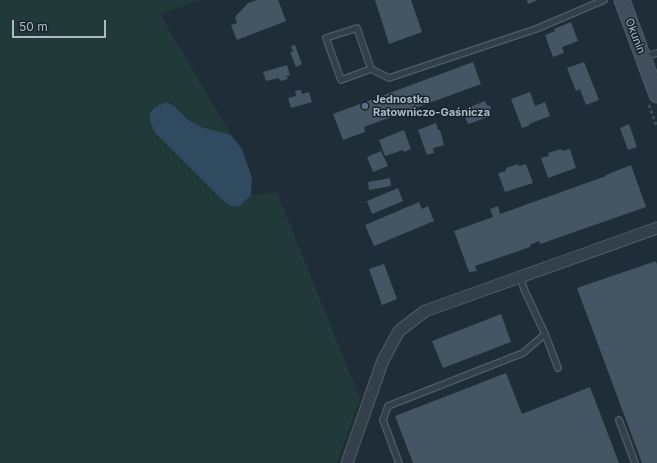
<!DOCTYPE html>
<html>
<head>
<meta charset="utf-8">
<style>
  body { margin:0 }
  #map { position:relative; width:657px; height:463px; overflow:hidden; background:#1f2d38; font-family:Inter,sans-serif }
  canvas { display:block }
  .scale { position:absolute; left:12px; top:20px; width:94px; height:18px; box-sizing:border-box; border:2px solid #adbac6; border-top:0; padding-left:5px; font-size:12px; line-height:14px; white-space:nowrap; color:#adbac6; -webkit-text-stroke:3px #18242d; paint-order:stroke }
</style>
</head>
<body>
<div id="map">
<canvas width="657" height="463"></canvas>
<div class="scale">50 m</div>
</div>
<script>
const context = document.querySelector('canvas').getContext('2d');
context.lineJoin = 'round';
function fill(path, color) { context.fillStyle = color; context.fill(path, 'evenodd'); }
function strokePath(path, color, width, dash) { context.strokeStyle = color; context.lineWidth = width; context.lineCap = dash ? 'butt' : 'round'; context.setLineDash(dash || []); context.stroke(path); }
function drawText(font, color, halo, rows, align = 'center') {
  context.font = font + ' Inter,sans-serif'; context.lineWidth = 3; context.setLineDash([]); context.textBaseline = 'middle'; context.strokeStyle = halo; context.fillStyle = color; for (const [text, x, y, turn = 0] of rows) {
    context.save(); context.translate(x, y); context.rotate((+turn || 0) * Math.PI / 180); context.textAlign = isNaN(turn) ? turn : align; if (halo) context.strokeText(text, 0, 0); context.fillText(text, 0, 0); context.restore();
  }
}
const green = new Path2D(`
  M 0,0 L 200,0 L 160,14 L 231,135 C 216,131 202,129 189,120 C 180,115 176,107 167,102 C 147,108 146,118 156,134 L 222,200 L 233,207 L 240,206 L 251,195 L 277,192 L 360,398 L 337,463 L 0,463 Z`);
const water = new Path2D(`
  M 167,102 L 175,107 L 187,119 L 201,127 L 231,135 L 242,149 L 252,178 L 251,195 L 240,206 L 233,207 L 222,200 L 156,134 C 146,118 147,108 167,102 Z`);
const building = new Path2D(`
  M 257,0 L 278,0 L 286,21 L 237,40 L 231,25 L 237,23 L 235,17 L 248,3 Z
  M 375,0 L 411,0 L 422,32 L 389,44 Z
  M 527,0 L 538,0 L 528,4 Z
  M 571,22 L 578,41 L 562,47 L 564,53 L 553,57 L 545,35 L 555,31 L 554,29 Z
  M 295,45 L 302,64 L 296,67 L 290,52 L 293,52 L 291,46 Z
  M 473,62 L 481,84 L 364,127 L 365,132 L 343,140 L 333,114 Z
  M 584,62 L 599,100 L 586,105 L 580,89 L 576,91 L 567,68 Z
  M 287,65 L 290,75 L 287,76 L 288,79 L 280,81 L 279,78 L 266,81 L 263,72 Z
  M 301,90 L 302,94 L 309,92 L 312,102 L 291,108 L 288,98 L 296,96 L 295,91 Z
  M 530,92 L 535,106 L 545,102 L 550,116 L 529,124 L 530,125 L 522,128 L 511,99 Z
  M 485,101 L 487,105 L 490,106 L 491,109 L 490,112 L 491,116 L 468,124 L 462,110 Z
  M 436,123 L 438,130 L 440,130 L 444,145 L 433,148 L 434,153 L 427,155 L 418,130 Z
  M 629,124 L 637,147 L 628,150 L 620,128 Z
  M 404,130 L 411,149 L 404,152 L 403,150 L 385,156 L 379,140 Z
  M 561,149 L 562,151 L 570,149 L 576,168 L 548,178 L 541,158 L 549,156 L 548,153 Z
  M 381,151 L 388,166 L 373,172 L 367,157 Z
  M 518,164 L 519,166 L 526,164 L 533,183 L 505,192 L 498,173 L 506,171 L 506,168 Z
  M 631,165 L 646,207 L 540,244 L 539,241 L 530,245 L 530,247 L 475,266 L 477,271 L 469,272 L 454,231 L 493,217 L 490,209 L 498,206 L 500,214 L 606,176 L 606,175 Z
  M 390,178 L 391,186 L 369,190 L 368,182 Z
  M 398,188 L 403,201 L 372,214 L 367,201 Z
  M 419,202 L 422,209 L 428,206 L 434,221 L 374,246 L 365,225 Z
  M 656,261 L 657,265 L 657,463 L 642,463 L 577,288 Z
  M 384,264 L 397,299 L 382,305 L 369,269 Z
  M 501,314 L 511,342 L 443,368 L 432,341 Z
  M 506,373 L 522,414 L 590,387 L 619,463 L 413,463 L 395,416 Z`);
const path = new Path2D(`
  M 649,105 L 657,127`);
const service = new Path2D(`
  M 643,57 L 657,53
  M 371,69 L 357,28 L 326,38 L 341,80 L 371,69 L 389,78 L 536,29 L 604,0
  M 520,276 L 524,289 L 545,334 L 558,368
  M 619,420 L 635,463
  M 399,463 L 383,420 L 388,406 L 523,353 L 545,334`);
const minor = new Path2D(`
  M 347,463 L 383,360 L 399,331 L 425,311 L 657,228`);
const secondary = new Path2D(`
  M 622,0 L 657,95`);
const markers = [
  [365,106,4,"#5c6f8a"]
];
const streetNames = [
  ["Okunin",635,36,69]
];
const poiNames = [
  ["Jednostka",373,100],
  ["Ratowniczo-Gaśnicza",373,113]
];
fill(green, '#213939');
fill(water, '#304a5f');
fill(building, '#455563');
strokePath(service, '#505d67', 8);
strokePath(minor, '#505d67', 13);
strokePath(secondary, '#505d67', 17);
strokePath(path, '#3f5656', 2.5, [3, 3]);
strokePath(service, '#333f49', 5.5);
strokePath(minor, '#333f49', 11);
strokePath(secondary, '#414e5c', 15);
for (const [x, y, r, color] of markers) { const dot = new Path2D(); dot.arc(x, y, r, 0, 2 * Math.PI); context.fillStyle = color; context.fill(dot); strokePath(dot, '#18242d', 1.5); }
drawText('11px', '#adbac6', '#18242d', streetNames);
drawText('bold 11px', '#adbac6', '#18242d', poiNames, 'left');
</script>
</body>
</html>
